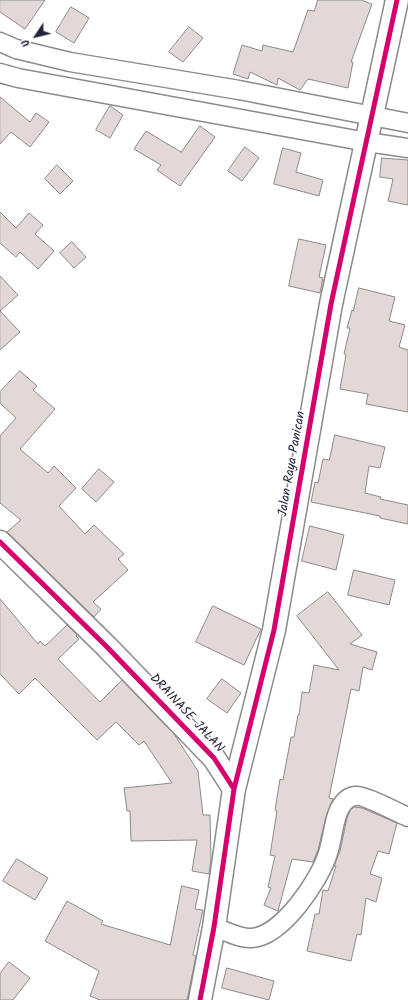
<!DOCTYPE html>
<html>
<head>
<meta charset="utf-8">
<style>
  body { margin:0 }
  #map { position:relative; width:408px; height:1000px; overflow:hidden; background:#fff; font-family:Kalam,sans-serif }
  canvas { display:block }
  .north { position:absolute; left:16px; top:16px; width:40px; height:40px; -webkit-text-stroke:3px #fff; paint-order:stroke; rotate:235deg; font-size:11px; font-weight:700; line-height:16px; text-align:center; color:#22223b }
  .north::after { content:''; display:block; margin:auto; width:14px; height:18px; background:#22223b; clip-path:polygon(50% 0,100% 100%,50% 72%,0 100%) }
</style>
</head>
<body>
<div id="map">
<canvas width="408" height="1000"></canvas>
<div class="north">U</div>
</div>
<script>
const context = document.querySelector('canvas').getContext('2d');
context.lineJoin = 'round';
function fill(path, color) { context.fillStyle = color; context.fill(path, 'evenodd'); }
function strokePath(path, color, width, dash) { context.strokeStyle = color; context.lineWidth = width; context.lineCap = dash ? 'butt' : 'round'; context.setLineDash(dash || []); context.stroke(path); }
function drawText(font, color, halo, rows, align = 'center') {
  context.font = font + ' Kalam,sans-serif'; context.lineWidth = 3; context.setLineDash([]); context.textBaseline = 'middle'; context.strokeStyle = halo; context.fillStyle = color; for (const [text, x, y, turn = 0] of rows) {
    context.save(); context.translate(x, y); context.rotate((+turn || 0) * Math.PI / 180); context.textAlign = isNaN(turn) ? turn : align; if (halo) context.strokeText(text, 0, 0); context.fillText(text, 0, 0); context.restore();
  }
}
const building = new Path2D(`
  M 0,0 L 45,0 L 25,29 L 0,12 Z
  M 318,0 L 361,0 L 372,4 L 351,62 L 353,62 L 348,88 L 308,79 L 300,90 L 278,78 L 277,85 L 250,72 L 248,79 L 233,74 L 242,45 L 262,51 L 263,45 L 293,52 L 308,10 L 314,11 Z
  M 71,7 L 89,18 L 74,43 L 56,32 Z
  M 189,27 L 203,38 L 183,62 L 169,52 Z
  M 0,97 L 30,122 L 36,113 L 49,122 L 30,147 L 11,132 L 0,144 Z
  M 110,106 L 123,115 L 110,138 L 96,130 Z
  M 200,126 L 215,137 L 180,186 L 157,170 L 161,165 L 134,149 L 146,131 L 181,152 Z
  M 245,147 L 259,158 L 242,181 L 228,171 Z
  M 283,148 L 301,153 L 296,172 L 323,180 L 319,196 L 274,184 Z
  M 382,158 L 408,160 L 408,205 L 388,201 L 393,179 L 380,177 Z
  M 57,165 L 73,181 L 60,194 L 45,179 Z
  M 0,212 L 16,228 L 29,213 L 43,225 L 35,234 L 54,251 L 38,269 L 20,252 L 16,257 L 0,243 Z
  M 299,239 L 326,245 L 319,277 L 323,278 L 320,293 L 289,286 Z
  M 72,242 L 86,257 L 74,268 L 60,253 Z
  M 0,276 L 18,295 L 0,311 L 20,332 L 0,350 Z
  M 359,288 L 395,297 L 389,321 L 405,325 L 399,347 L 408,350 L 408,412 L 366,404 L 368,394 L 340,389 L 346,355 L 344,354 L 350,328 L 347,328 L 352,310 L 353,311 Z
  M 20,371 L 37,386 L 33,390 L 55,409 L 20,449 L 48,473 L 54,466 L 76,488 L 59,506 L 85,534 L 94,525 L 124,554 L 118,559 L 128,570 L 93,602 L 101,609 L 94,617 L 7,532 L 21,520 L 0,503 L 0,436 L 16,418 L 0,403 L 0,392 Z
  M 335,435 L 385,447 L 380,468 L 369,466 L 365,493 L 381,497 L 380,499 L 408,505 L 408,524 L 380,518 L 380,516 L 311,502 L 315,482 L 318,483 L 323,459 L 329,460 Z
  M 99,469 L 114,482 L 96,502 L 82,489 Z
  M 310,526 L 344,535 L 336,570 L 302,561 Z
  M 354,570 L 395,580 L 389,605 L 348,595 Z
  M 328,592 L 362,635 L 350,644 L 377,652 L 372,670 L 363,667 L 359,691 L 351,689 L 329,798 L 333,799 L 326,817 L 318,850 L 313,862 L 292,859 L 278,911 L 264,905 L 271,888 L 268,887 L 275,856 L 270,855 L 277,811 L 275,810 L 280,779 L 283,780 L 291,737 L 294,737 L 298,715 L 299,715 L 302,692 L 309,693 L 314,665 L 339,670 L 297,616 Z
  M 0,599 L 38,644 L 40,641 L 45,646 L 67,625 L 77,635 L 76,636 L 79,639 L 58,659 L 100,702 L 122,680 L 174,734 L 198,771 L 203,815 L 210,815 L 211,859 L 209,874 L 192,871 L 197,840 L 131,841 L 130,811 L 127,811 L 124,788 L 172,783 L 144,741 L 139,745 L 116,722 L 97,740 L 35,678 L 19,694 L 0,674 Z
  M 213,606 L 261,629 L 244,665 L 196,642 Z
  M 222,679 L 241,693 L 227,713 L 207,699 Z
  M 354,807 L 362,808 L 397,823 L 389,854 L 378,851 L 370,874 L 382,878 L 376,902 L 366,898 L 361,935 L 357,934 L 351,961 L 307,951 L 315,914 L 319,914 L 323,890 L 328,891 L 336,866 L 334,866 L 340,851 L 347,818 L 350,811 Z
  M 17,859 L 48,878 L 35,900 L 3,881 Z
  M 182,886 L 199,890 L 195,909 L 203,910 L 193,955 L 196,956 L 187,1000 L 100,1000 L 90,996 L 99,971 L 45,941 L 67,901 L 103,921 L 101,924 L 170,945 Z
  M 9,962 L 30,978 L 13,1000 L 0,1000 L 0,974 Z
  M 227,968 L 274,981 L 269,1000 L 222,988 Z`);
const minor = new Path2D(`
  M 0,42 L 16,49 L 70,62 L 239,90 L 408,123
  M 0,73 L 18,78 L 367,142 L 408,148
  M 214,927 C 226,931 240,939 252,938 C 282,936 320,880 328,853 C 332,841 333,827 337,815 C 340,806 346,797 355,796 C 363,794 398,813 408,817`);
const tertiary = new Path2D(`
  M 0,542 L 107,647 L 214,758 L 234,789 L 214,927 L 200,1000
  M 234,789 L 274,630 L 331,304 L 397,0`);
const cycleway = new Path2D(`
  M 0,542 L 107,647 L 214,758 L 234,789 L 214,927 L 200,1000
  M 234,789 L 274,630 L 331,304 L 397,0`);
const streetNames = [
  ["Jalan Raya Panican",293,464,-80],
  ["DRAINASE JALAN",186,714,47]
];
fill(building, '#e3d8d5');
strokePath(building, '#8a8a8f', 1);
strokePath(minor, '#8a8a8f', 21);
strokePath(tertiary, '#8a8a8f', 25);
strokePath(minor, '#fff', 18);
strokePath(tertiary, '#fff', 22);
strokePath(cycleway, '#d6006c', 5);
drawText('13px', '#22223b', '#fff', streetNames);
</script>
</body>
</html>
